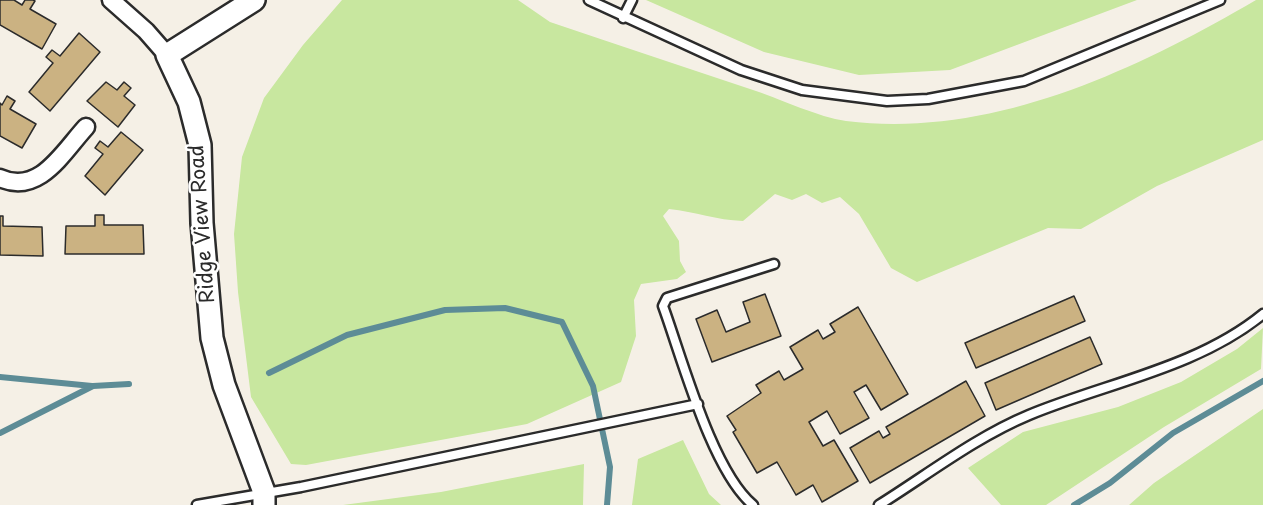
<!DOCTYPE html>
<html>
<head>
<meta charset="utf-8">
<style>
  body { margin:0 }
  canvas { display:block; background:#f5f0e6 }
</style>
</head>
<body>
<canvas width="1263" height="505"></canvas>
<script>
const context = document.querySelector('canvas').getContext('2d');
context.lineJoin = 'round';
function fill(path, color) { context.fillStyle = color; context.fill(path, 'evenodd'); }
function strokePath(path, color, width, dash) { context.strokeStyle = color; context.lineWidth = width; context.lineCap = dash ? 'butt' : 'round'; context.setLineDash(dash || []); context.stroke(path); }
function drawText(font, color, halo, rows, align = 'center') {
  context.font = font + ' "Playpen Sans",sans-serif'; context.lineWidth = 5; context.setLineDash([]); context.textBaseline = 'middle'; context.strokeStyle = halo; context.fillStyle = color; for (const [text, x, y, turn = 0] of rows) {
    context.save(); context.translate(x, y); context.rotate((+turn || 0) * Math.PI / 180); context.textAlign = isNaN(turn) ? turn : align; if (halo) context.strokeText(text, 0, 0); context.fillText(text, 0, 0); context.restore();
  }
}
const green = new Path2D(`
  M 342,0 L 518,0 L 550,22 C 618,45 687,68 756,91 C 783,100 818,117 846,121 C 991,139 1134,71 1256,0 L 1263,0 L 1263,140 L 1157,186 L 1081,229 L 1048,228 L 917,282 L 891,268 L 859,214 L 840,197 L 822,203 L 806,194 L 792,200 L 775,194 L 743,221 C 716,220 696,212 669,209 L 663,216 L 679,241 L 680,261 L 686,272 L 677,279 L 641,284 L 634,300 L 636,336 L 621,382 L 527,424 L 306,465 L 291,464 L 251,397 L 238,292 L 234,234 L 242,157 L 264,98 L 303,45 Z
  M 646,0 L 1137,0 L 950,70 L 859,75 L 764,52 Z
  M 1263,328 L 1261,369 L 1164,427 L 1046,505 L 1001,505 L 968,468 L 1023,432 L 1118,407 L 1181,382 L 1237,349 Z
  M 1263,409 L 1263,505 L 1129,505 L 1154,483 Z
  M 683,440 L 709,494 L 721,505 L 632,505 L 638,459 Z
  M 584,464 L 583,505 L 343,505 L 441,492 Z`);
const stream = new Path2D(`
  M 269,373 L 347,335 L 445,310 L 505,308 L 562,322 L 593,386 L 610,467 L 607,505
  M 0,377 L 92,386
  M 0,433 L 93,386 L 129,384
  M 1074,505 L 1110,483 L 1173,433 L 1263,381`);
const building = new Path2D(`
  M 0,0 L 14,0 L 22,5 L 25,0 L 33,0 L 35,1 L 30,9 L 56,24 L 42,49 L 0,25 Z
  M 79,33 L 100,52 L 50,111 L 29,92 L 53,63 L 46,57 L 52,50 L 60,56 Z
  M 106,82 L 117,90 L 124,82 L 131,88 L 124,96 L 135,105 L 118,127 L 87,101 Z
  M 7,96 L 15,101 L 10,109 L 36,124 L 22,148 L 0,136 L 0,103 L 2,105 Z
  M 121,132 L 143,150 L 105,195 L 85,176 L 103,154 L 95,148 L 100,141 L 108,147 Z
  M 95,215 L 104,215 L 104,225 L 143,225 L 144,254 L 65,254 L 66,226 L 95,226 Z
  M 0,216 L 3,216 L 3,226 L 42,227 L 43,256 L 0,255 Z
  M 765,294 L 781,336 L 712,362 L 696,319 L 717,310 L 726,332 L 750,322 L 743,302 Z
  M 1074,296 L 1085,321 L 976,368 L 965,343 Z
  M 858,307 L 908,394 L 881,410 L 866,385 L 854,392 L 869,418 L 840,434 L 827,411 L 809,422 L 823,446 L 834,440 L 858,481 L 822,502 L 813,485 L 796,495 L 777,462 L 757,473 L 733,432 L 736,430 L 727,416 L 761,393 L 756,385 L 779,371 L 784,380 L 803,369 L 790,347 L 818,330 L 823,339 L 835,332 L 830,324 Z
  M 1090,337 L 1102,364 L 996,410 L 985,383 Z
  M 966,381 L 985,416 L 870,483 L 850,448 L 879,431 L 883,438 L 890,434 L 886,427 Z`);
const service = new Path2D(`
  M 589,0 L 741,70 L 802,90 L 887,101 L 928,99 L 1024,81 L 1220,0
  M 623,18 L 632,0
  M 197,505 L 301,487 L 698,404
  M 753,505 C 712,471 682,358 663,306 L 667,298 L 774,264
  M 879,505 C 927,475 976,437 1029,415 C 1106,383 1197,368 1263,314`);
const minor = new Path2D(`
  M 111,0 L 146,31 L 167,55
  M 0,178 C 39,196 63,152 86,127`);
const tertiary = new Path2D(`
  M 254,0 L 167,55 L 189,102 L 200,145 L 202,223 L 212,338 L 224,385 L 264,492 L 264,505`);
const streetNames = [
  ["Ridge View Road",203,224,-94]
];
fill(green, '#c8e79f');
strokePath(stream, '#5d8c96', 6);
fill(building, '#cbb282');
strokePath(building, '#2b2b2b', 1.5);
strokePath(service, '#2b2b2b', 13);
strokePath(minor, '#2b2b2b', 21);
strokePath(tertiary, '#2b2b2b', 26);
strokePath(service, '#fff', 8);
strokePath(minor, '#fff', 16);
strokePath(tertiary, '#fff', 21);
drawText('20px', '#2b2b2b', '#fff', streetNames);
</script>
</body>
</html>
